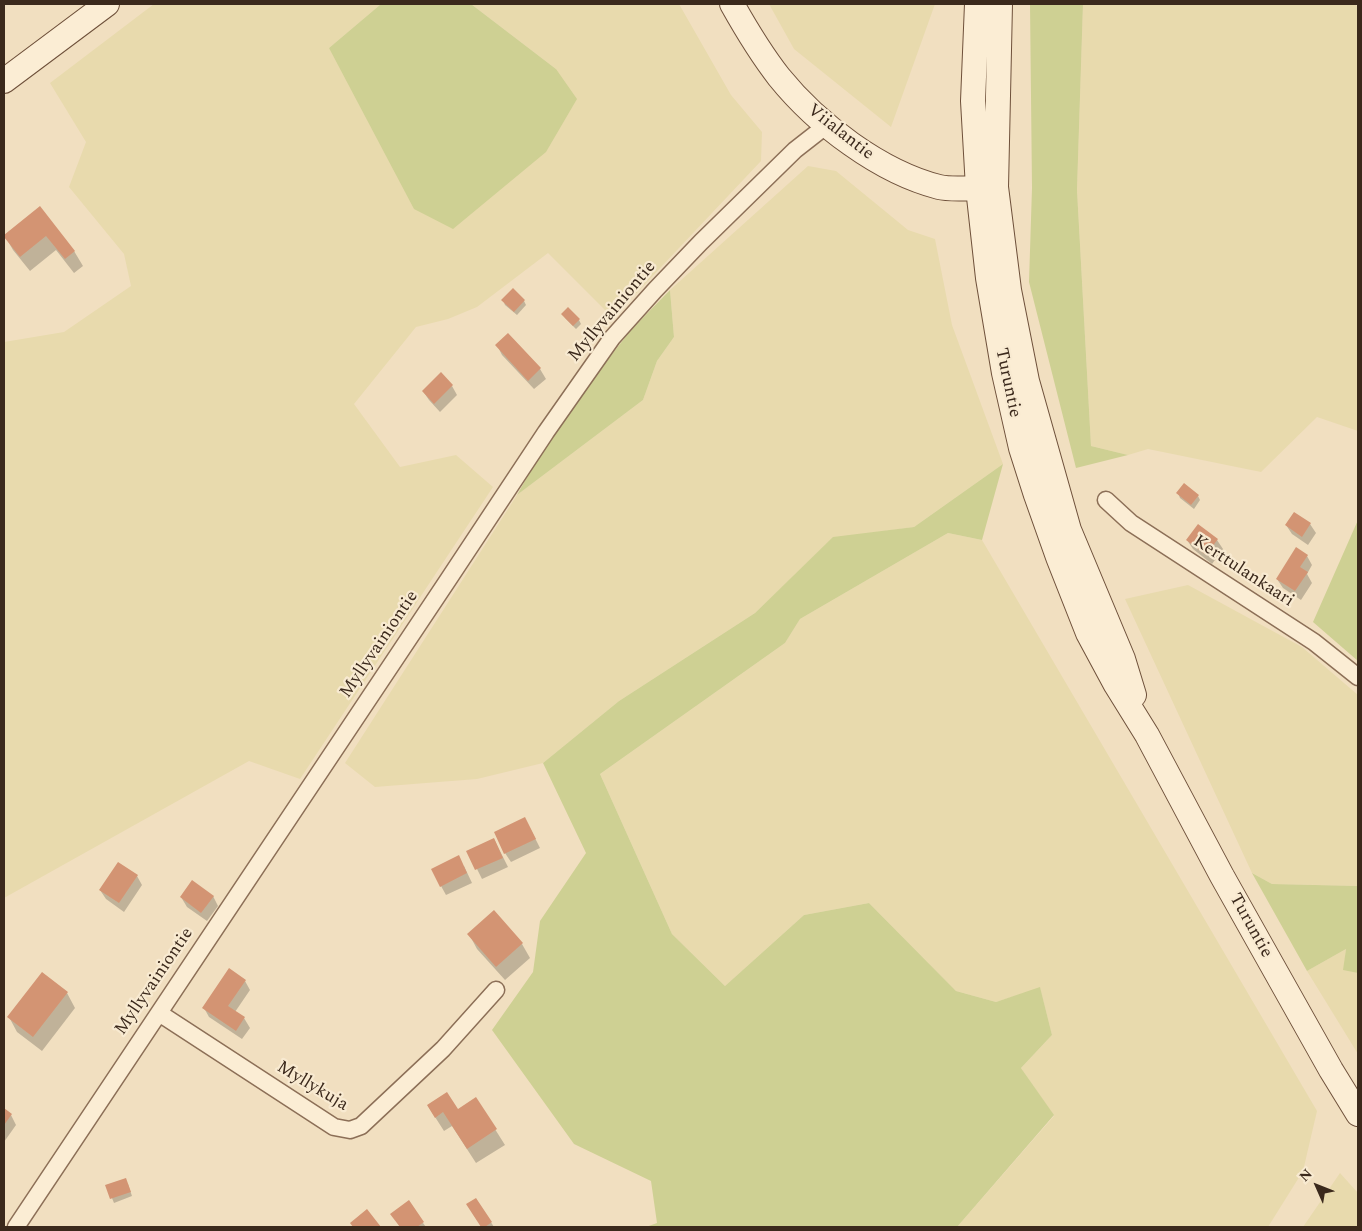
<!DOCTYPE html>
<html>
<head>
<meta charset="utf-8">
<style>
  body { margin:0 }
  #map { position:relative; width:1362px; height:1231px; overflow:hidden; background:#f1dfc0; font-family:Spectral,serif }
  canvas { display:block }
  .frame { position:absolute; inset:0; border:5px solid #3b291c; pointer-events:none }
  .north { position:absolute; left:1292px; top:1161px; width:50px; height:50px; -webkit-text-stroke:4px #f8ead1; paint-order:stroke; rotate:314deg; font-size:14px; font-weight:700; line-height:20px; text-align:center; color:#3b291c }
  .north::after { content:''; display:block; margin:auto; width:18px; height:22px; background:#3b291c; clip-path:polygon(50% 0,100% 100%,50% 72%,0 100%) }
</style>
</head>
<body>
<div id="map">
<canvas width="1362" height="1231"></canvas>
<div class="frame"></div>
<div class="north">N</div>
</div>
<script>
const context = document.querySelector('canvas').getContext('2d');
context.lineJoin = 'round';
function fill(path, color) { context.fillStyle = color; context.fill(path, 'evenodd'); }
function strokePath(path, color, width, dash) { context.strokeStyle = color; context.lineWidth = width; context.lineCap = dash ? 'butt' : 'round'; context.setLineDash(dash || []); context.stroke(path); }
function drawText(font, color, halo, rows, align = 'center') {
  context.font = font + ' Spectral,serif'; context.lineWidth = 4.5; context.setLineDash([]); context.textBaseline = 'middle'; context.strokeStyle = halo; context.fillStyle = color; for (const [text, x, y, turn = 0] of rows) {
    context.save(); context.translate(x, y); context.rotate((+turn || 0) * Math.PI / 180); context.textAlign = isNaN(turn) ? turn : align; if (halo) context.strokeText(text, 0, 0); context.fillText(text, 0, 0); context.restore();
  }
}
const farmland = new Path2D(`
  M 154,4 L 381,4 L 329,48 L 556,69 L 471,4 L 679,4 L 731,95 L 762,132 L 761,161 L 613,318 L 548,253 L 477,307 L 448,319 L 416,327 L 354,404 L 400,467 L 456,455 L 493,487 L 300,779 L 249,761 L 4,898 L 4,342 L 64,332 L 131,286 L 124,254 L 69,187 L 86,142 L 50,83 Z
  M 769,4 L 935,4 L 891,127 L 794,49 Z
  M 1083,4 L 1355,4 L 1358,8 L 1358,431 L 1317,417 L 1261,472 L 1148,449 L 1128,455 L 1091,446 L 1077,190 Z
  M 808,166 L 836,171 L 908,230 L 935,239 L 952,325 L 1003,464 L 914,527 L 833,538 L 755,613 L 619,701 L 543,763 L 477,779 L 375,787 L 345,763 L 517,495 L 643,400 L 657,361 L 674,337 L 670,290 Z
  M 948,533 L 982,540 L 1317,1111 L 1303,1171 L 1268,1227 L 957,1227 L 1054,1116 L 1021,1068 L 1052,1035 L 1040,988 L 996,1002 L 956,991 L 869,903 L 804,915 L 725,986 L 672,934 L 600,774 L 785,643 L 800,619 Z
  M 1188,585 L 1302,647 L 1358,695 L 1358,886 L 1272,884 L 1252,873 L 1125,599 Z
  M 1346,949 L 1344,969 L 1358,973 L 1358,1054 L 1307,971 Z
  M 1340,1173 L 1358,1193 L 1358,1227 L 1303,1227 Z`);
const green = new Path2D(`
  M 381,4 L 471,4 L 556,69 L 577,99 L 546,152 L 453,229 L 414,209 L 329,48 Z
  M 1030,4 L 1083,4 L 1077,190 L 1091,446 L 1128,455 L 1076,468 L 1029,282 L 1032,188 Z
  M 670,290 L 674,337 L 657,361 L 643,400 L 517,495 L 544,447 L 592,380 L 630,331 Z
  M 1003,464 L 982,540 L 948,533 L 800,619 L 785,643 L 600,774 L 672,934 L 725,986 L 804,915 L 869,903 L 956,991 L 996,1002 L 1040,987 L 1052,1035 L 1021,1068 L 1054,1115 L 957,1227 L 646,1227 L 657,1223 L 651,1181 L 574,1144 L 492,1030 L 533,972 L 540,921 L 586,853 L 543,763 L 619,701 L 755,613 L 833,537 L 914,527 Z
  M 1358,520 L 1358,661 L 1313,622 Z
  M 1252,873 L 1272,884 L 1358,886 L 1358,973 L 1343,970 L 1346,949 L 1307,971 Z`);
const shadow = new Path2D(`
  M 40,208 L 74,251 L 83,266 L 74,273 L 56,250 L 30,271 L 13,250 L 5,236 Z
  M 503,300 L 524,301 L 526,305 L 517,315 L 505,305 Z
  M 563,314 L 579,320 L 581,324 L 576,329 L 565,318 Z
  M 508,334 L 540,369 L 546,379 L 534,389 L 502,355 L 497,345 Z
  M 452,386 L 457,395 L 440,412 L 429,400 L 423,391 Z
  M 1178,493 L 1198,496 L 1200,500 L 1194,509 L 1180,498 Z
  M 1310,524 L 1316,533 L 1308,545 L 1292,534 L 1286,525 Z
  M 1187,540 L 1217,540 L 1223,549 L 1212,564 L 1193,549 Z
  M 1307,556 L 1312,565 L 1307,574 L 1312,583 L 1301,600 L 1283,588 L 1277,579 Z
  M 530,828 L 540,848 L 511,862 L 505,853 Z
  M 494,839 L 508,867 L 482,879 L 468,851 Z
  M 464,866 L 472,883 L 446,895 L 441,886 Z
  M 137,876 L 142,885 L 124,912 L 106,899 L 100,890 Z
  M 213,896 L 218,906 L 207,921 L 187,907 L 181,897 Z
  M 469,934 L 522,944 L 530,958 L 505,980 L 477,949 Z
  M 245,981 L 250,990 L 235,1012 L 244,1018 L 250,1028 L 242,1039 L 209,1017 L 204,1008 Z
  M 67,993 L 75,1008 L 42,1051 L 17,1032 L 9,1017 Z
  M 476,1099 L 505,1145 L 476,1163 L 452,1126 L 444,1131 L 428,1106 L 457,1111 Z
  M 4,1110 L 11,1115 L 16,1125 L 4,1142 Z
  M 128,1184 L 132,1196 L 114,1203 L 107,1186 Z
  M 476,1199 L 494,1227 L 482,1227 L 473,1214 Z
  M 392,1214 L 423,1223 L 426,1227 L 400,1227 Z`);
const building = new Path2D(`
  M 40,206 L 75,251 L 65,259 L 46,236 L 20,257 L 4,237 L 4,235 Z
  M 513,288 L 525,300 L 514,312 L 501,300 Z
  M 568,307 L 580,319 L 573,326 L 561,314 Z
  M 508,333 L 541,368 L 528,381 L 495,345 Z
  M 441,372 L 453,385 L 434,404 L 422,391 Z
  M 1184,483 L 1199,495 L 1191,505 L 1176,493 Z
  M 1294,512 L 1311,523 L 1302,537 L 1285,525 Z
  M 1198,524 L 1218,539 L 1206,555 L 1186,540 Z
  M 1296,547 L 1308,555 L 1300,567 L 1308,572 L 1295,591 L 1276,579 Z
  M 525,817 L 536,839 L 504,854 L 494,832 Z
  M 494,838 L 503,858 L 475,870 L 466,851 Z
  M 459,855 L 467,873 L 440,887 L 431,869 Z
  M 118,862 L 138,875 L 119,903 L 99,890 Z
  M 192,880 L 214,896 L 201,913 L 180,897 Z
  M 494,910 L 523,943 L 496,967 L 467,934 Z
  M 229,968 L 246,980 L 228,1006 L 245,1017 L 236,1031 L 202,1008 Z
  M 42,972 L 68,992 L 33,1037 L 7,1017 Z
  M 447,1092 L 458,1109 L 476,1097 L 497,1129 L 467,1149 L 443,1112 L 435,1118 L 427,1105 Z
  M 4,1108 L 12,1114 L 4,1125 Z
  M 126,1178 L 131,1192 L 110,1199 L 105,1185 Z
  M 476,1198 L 492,1222 L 485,1227 L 481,1227 L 466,1204 Z
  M 409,1200 L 424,1222 L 417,1227 L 400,1227 L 390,1214 Z
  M 367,1209 L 381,1227 L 364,1227 L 363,1226 L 361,1227 L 353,1227 L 350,1223 Z`);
const street = new Path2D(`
  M 1106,500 L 1131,523 L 1314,642 L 1358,677
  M 159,1013 L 334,1127 L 350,1130 L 361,1126 L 443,1049 L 496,990
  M 16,1227 L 448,580 L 546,432 L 612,338 L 655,290 L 701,242 L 795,150 L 827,125`);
const secondary = new Path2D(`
  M 732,4 C 746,29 761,54 779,77 C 817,124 880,172 939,187 C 951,190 979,188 993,187
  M 977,4 L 973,101 L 978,188 L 988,278 L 1004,373 L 1021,448 L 1036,495 L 1058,557 L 1088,633 L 1116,685 L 1147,735 L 1222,876 L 1331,1070 L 1358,1114
  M 1000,4 L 996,187 L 1009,290 L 1027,381 L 1069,530 L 1123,659 L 1134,695
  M 4,81 L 107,4`);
const streetNames = [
  ["Viialantie",840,133,38],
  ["Myllyvainiontie",613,312,-50],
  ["Turuntie",1007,383,78],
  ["Kerttulankaari",1243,572,33],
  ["Myllyvainiontie",380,645,-56],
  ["Turuntie",1250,926,61],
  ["Myllyvainiontie",155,982,-56],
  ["Myllykuja",312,1087,31]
];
fill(farmland, '#e8daad');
fill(green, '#ced093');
fill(shadow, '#0003');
fill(building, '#d39473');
strokePath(street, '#8c6f57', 19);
strokePath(secondary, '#6e503a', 26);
strokePath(street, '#fbedd4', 16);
strokePath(secondary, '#fbedd4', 24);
drawText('18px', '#3b291c', '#f8ead1', streetNames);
</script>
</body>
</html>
